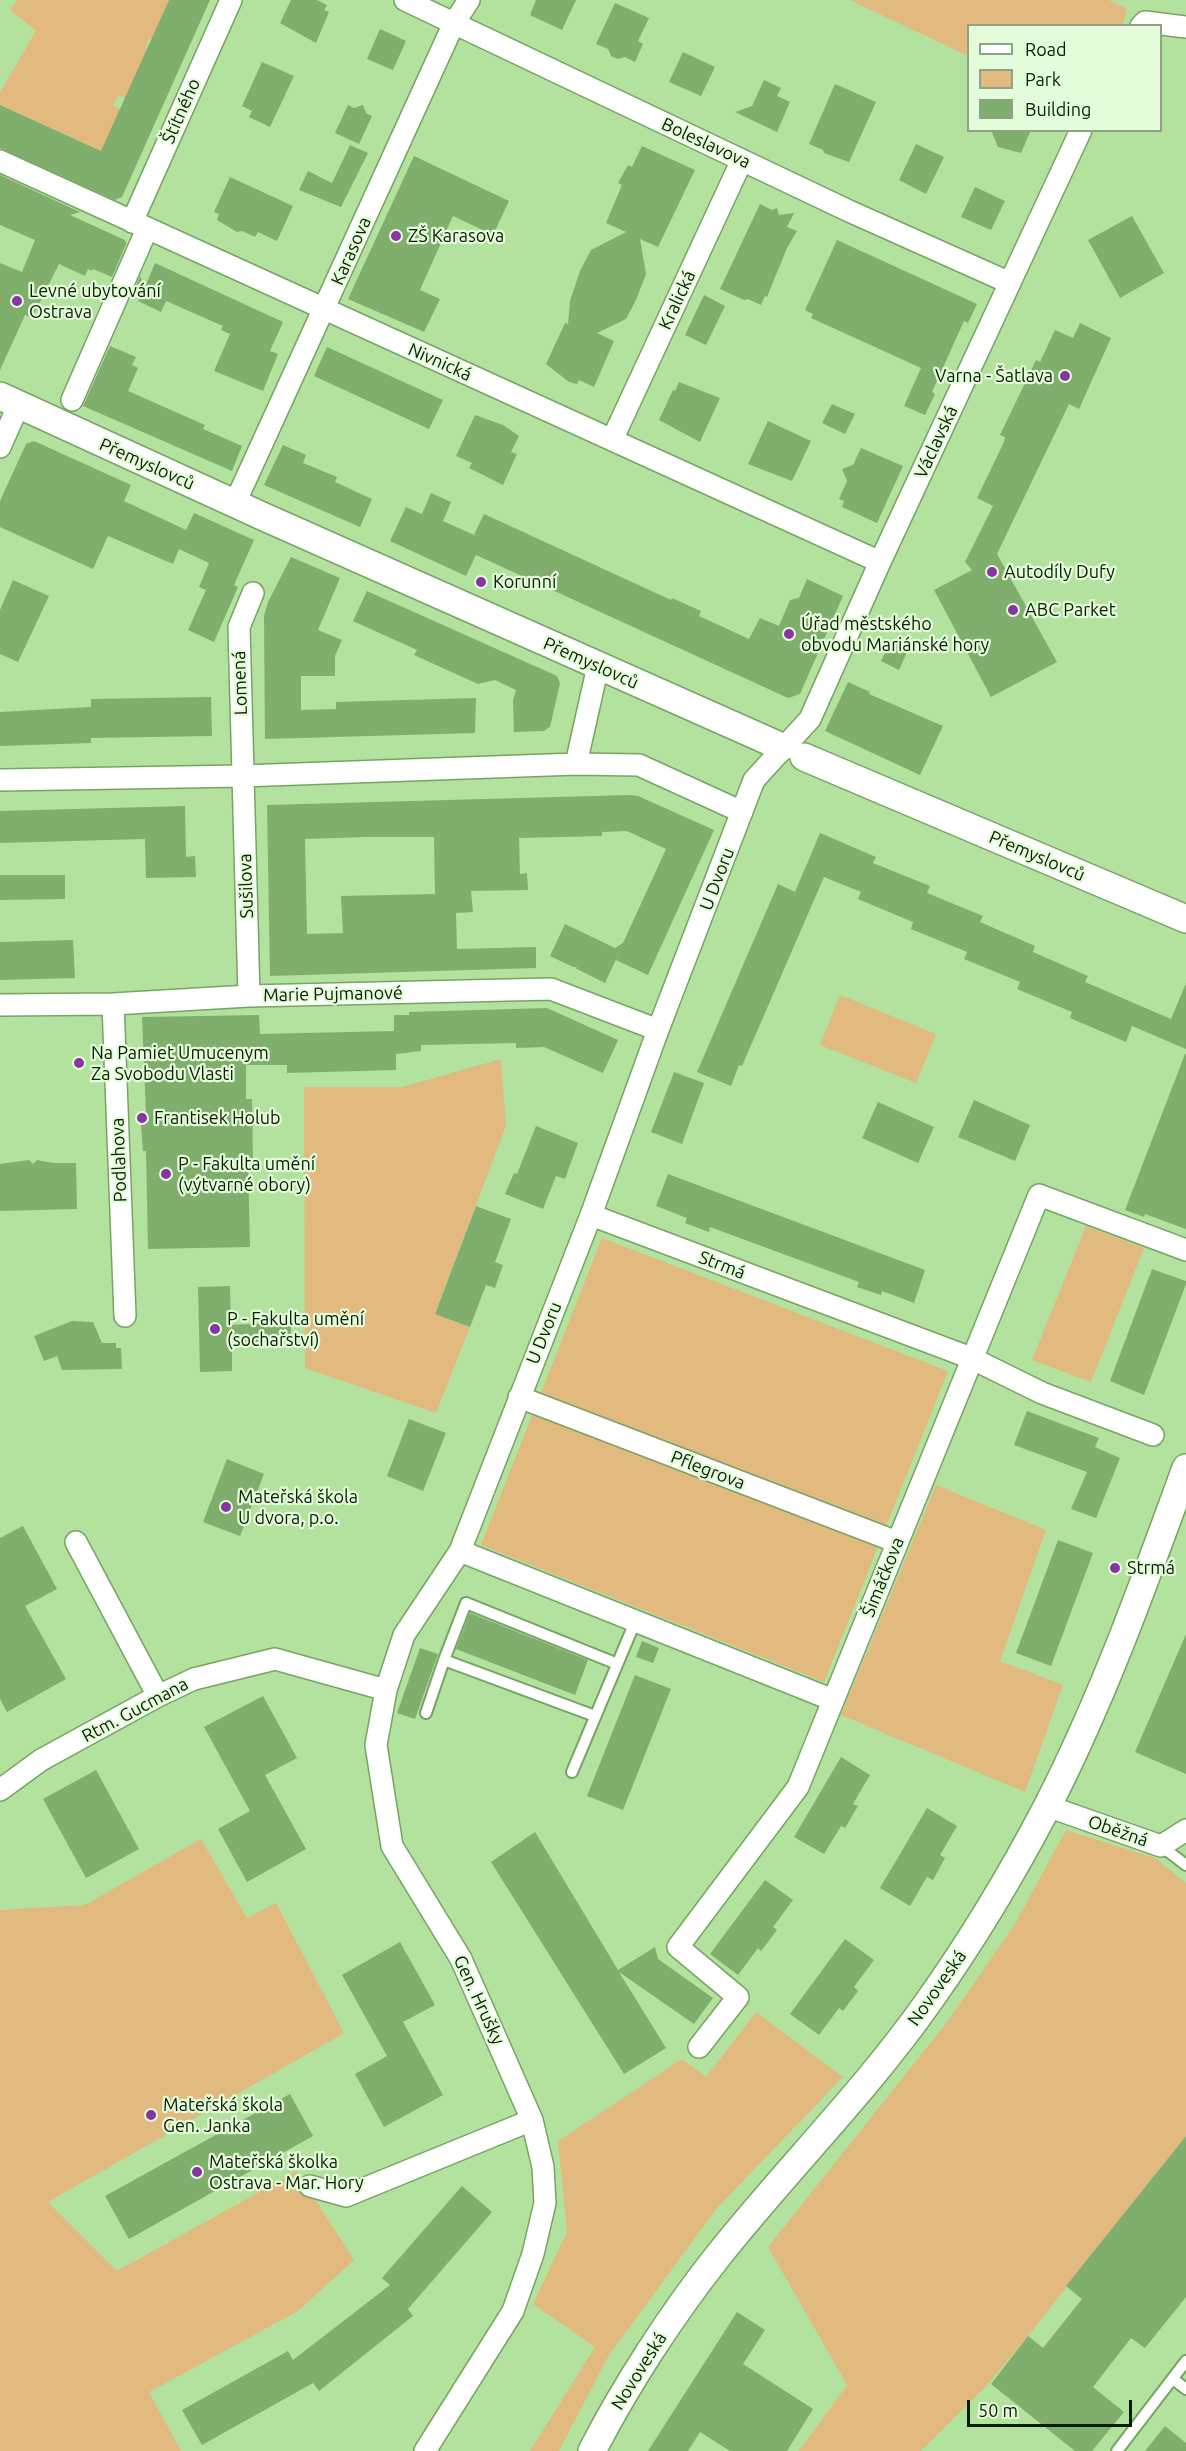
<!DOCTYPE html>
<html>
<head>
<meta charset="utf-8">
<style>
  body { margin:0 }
  #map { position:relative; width:1186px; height:2451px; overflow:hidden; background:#b2e29e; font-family:Ubuntu,sans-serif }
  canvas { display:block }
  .legend { position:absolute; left:967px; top:24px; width:195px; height:108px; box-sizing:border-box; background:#e3fcd9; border:2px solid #8da384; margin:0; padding:8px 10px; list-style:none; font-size:18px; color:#0c1d04 }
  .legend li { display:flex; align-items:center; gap:12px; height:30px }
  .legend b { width:30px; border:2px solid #8da384 }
  .scale { position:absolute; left:967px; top:2400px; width:165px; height:27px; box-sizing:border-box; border:3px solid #0c1d04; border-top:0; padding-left:8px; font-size:18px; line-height:21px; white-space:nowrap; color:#0c1d04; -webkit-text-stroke:4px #e3fcd9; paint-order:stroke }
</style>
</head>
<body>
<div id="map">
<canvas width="1186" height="2451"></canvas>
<ul class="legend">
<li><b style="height:8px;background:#fff"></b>Road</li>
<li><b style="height:16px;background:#e2ba7f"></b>Park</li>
<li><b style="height:16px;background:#80ae6c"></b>Building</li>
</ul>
<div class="scale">50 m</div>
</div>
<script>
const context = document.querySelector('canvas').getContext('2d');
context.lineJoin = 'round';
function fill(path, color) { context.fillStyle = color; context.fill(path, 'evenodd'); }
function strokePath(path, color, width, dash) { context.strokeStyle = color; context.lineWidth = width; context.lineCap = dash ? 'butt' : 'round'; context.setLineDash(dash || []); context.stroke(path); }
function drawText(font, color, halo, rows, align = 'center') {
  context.font = font + ' Ubuntu,sans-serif'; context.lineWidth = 4.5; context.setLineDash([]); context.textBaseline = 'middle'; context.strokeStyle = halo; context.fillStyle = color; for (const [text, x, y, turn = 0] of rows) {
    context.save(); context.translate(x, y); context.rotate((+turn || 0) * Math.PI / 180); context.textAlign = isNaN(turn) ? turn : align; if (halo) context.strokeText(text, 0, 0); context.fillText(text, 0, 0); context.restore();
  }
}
const green = new Path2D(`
  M 17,0 L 169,0 L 152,39 L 149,39 L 146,48 L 149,50 L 125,98 L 118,95 L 113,106 L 120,109 L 108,154 L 0,105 L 0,92 L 36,31 L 10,10 Z
  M 850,0 L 1109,0 L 1127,9 L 1123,25 L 968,26 L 968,56 Z
  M 840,995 L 936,1034 L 916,1083 L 820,1045 Z
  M 501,1059 L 506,1126 L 435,1313 L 470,1327 L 436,1413 L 305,1368 L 304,1087 L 403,1087 Z
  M 1086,1226 L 1144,1248 L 1091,1382 L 1032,1360 Z
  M 602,1238 L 948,1371 L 824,1682 L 481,1545 Z
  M 936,1485 L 1046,1530 L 1000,1661 L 1063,1685 L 1025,1792 L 841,1715 Z
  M 1066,1830 L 1155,1858 L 1186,1883 L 1186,2136 L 1028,2336 L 989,2383 L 921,2451 L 799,2451 L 847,2385 L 768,2247 L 947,2022 L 1015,1924 Z
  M 201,1839 L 247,1918 L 276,1903 L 344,2033 L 48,2202 L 117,2271 L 297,2171 L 354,2260 L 298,2311 L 149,2392 L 181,2451 L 0,2451 L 0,1910 L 85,1905 Z
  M 756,2012 L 843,2077 L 717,2208 L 609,2355 L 559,2451 L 530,2451 L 595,2347 L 533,2304 L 567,2232 L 558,2141 L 682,2059 L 706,2077 Z`);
const building = new Path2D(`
  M 169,0 L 210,0 L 122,197 L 115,200 L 0,148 L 0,105 L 101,151 Z
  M 291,0 L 317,0 L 327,5 L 324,10 L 329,12 L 316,43 L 280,23 Z
  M 536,0 L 576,0 L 562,30 L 530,15 Z
  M 615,3 L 649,18 L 638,41 L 643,44 L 635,62 L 625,57 L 618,59 L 611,56 L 608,49 L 596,44 Z
  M 380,29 L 406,41 L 393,70 L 367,59 Z
  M 683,52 L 715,67 L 701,96 L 669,82 Z
  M 262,62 L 294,76 L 270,127 L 249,117 L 252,111 L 242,106 Z
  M 764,80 L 781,88 L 777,96 L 790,102 L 777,132 L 735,112 L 752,106 Z
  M 835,84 L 876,102 L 849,162 L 824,153 L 823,150 L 809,144 Z
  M 348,105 L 354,108 L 363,105 L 366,113 L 372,116 L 359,144 L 335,133 Z
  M 991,130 L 1031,130 L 1021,153 L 998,147 Z
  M 916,144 L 944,157 L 926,194 L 899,180 Z
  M 350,145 L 368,153 L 341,207 L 299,190 L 308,171 L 332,183 Z
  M 642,146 L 695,170 L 658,247 L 640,239 L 646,274 L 636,300 L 626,319 L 597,333 L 614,341 L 594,387 L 579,380 L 577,384 L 569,382 L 546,364 L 565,323 L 568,324 L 570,301 L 580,271 L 591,250 L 626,232 L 606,223 L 622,185 L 618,183 L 628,165 L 632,167 Z
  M 414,156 L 509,201 L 493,235 L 453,216 L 420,290 L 440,299 L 424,332 L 348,299 Z
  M 0,175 L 80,212 L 70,215 L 125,240 L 126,244 L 112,277 L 93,269 L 92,271 L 88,269 L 85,276 L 59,264 L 32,318 L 25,315 L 0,370 L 0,263 L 22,272 L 35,240 L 0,225 Z
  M 230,177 L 293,206 L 277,241 L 258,232 L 255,237 L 242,231 L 237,232 L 217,220 L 219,214 L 214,212 Z
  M 975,187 L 1005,201 L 991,230 L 961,217 Z
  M 760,204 L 772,210 L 777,208 L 779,215 L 794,213 L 787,227 L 797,231 L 787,248 L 767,297 L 765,296 L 761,305 L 748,299 L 744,300 L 720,289 Z
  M 1132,216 L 1164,273 L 1120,298 L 1088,240 Z
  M 837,240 L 977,304 L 968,323 L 964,321 L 932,392 L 935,394 L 925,415 L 904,406 L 921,368 L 811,318 L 813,314 L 805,310 Z
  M 155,263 L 283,322 L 270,351 L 278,354 L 263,391 L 214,371 L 230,334 L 221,330 L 223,326 L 166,301 L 161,312 L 138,301 L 143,292 L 135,288 L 140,276 L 145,287 Z
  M 704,295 L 725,306 L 706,345 L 685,335 Z
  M 1080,323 L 1111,338 L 1079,409 L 1069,404 L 997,554 L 1057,662 L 991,697 L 934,590 L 972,570 L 965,562 L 993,506 L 977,498 L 1004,442 L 1005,437 L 1000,435 L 1036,360 L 1040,362 L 1055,330 L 1073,338 Z
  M 110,346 L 136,357 L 132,365 L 138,368 L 128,391 L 205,425 L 203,429 L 242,446 L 232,471 L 83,406 Z
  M 327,347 L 443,400 L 429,429 L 314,376 Z
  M 679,382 L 720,398 L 700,442 L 659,420 L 673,390 L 675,391 Z
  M 832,404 L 855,414 L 845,434 L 822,423 Z
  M 475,415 L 503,425 L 519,436 L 511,452 L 517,454 L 503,485 L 469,468 L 472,463 L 456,456 Z
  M 768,421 L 811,441 L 792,481 L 748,464 Z
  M 34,441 L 131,485 L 124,501 L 186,530 L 194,513 L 254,540 L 234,585 L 238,587 L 214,642 L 188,630 L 206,590 L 199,587 L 209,563 L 179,549 L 173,564 L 108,536 L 93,569 L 0,527 L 0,501 L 26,444 Z
  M 283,445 L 306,455 L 303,463 L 337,477 L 335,482 L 372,499 L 360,527 L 264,485 Z
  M 861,448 L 903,466 L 877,523 L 842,507 L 844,501 L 839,499 L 847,481 L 842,469 L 853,465 Z
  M 431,493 L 451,502 L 443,521 L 474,535 L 484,514 L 671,600 L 672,598 L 701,611 L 699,616 L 749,639 L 760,618 L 779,626 L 790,600 L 799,598 L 807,579 L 843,596 L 800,694 L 788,698 L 476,555 L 466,576 L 390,541 L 406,507 L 422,514 Z
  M 291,557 L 340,578 L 318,630 L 342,640 L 335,656 L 335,676 L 301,676 L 301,710 L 336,709 L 336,702 L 476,698 L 475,733 L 265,739 L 264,616 L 268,602 Z
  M 13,580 L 49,596 L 18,662 L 0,654 L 0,610 Z
  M 367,591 L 557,676 L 560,683 L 550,727 L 544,731 L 514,732 L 513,700 L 516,690 L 495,680 L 478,684 L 414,655 L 417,650 L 353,621 Z
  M 891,641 L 908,650 L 899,670 L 881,661 Z
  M 848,682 L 870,692 L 869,694 L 943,726 L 920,775 L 825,731 Z
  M 211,697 L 212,736 L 91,738 L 91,743 L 0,746 L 0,712 L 91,707 L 91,699 Z
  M 630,795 L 638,796 L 714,830 L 648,975 L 616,960 L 619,953 L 605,983 L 575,968 L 578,967 L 573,967 L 550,956 L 565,924 L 615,948 L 623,943 L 666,849 L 627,831 L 602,832 L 602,836 L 519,838 L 520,874 L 527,873 L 528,890 L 471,891 L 473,912 L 456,913 L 457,949 L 536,947 L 536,968 L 270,976 L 267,805 ZM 365,837 L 434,837 L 435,894 L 341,896 L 343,933 L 307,934 L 305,839 Z
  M 185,806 L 186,857 L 195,856 L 196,877 L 146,878 L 145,839 L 0,843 L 0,811 Z
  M 820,833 L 876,857 L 873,863 L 930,886 L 927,893 L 983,916 L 980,922 L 1035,946 L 1033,952 L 1088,976 L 1085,982 L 1171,1019 L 1186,983 L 1186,1049 L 1132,1026 L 1126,1042 L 1070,1018 L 1072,1012 L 1017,989 L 1020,982 L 964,959 L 967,952 L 911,929 L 913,922 L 858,899 L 861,892 L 824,877 L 742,1066 L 739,1065 L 731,1086 L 697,1072 L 778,884 L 795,892 Z
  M 0,875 L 65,875 L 65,899 L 0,900 Z
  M 73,940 L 75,978 L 0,980 L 0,942 Z
  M 547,1008 L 618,1040 L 603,1073 L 544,1047 L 516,1048 L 516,1043 L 421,1045 L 421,1051 L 396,1054 L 396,1070 L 287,1073 L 287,1065 L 246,1065 L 246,1099 L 252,1099 L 253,1162 L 248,1162 L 250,1247 L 148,1249 L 146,1151 L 143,1151 L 141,1125 L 142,1115 L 146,1115 L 142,1017 L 259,1015 L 260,1034 L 394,1031 L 394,1015 L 409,1015 L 409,1012 Z
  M 1185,1054 L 1186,1054 L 1186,1229 L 1145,1214 L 1144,1217 L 1125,1210 Z
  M 674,1072 L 704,1083 L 682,1144 L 651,1132 Z
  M 974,1100 L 1030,1125 L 1015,1161 L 958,1137 Z
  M 878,1102 L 934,1127 L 918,1163 L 862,1138 Z
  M 536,1126 L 578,1143 L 565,1179 L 556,1176 L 543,1209 L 505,1194 L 514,1173 L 517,1174 Z
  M 29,1160 L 33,1164 L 37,1160 L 53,1163 L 76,1163 L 77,1209 L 0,1211 L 0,1164 Z
  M 668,1174 L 925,1270 L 914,1303 L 882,1291 L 881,1295 L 857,1287 L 859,1282 L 710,1227 L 709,1232 L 685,1223 L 687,1218 L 656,1206 Z
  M 476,1206 L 511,1219 L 495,1262 L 503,1265 L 495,1288 L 486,1285 L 470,1327 L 435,1314 Z
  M 1152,1269 L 1186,1281 L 1186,1284 L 1144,1395 L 1110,1381 Z
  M 230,1286 L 231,1325 L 291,1322 L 291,1340 L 232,1343 L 232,1371 L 200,1372 L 198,1287 Z
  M 72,1321 L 93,1322 L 102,1343 L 116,1343 L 116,1348 L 121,1348 L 122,1369 L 62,1370 L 57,1356 L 44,1361 L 34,1336 Z
  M 1027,1411 L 1099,1438 L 1095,1447 L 1120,1458 L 1096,1518 L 1071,1509 L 1087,1472 L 1014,1445 Z
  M 409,1419 L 446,1433 L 423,1491 L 387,1476 Z
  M 227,1459 L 264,1474 L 240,1536 L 203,1522 Z
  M 23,1526 L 57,1589 L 25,1606 L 66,1679 L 7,1712 L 0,1699 L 0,1538 Z
  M 1058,1540 L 1093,1553 L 1051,1666 L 1016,1653 Z
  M 470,1613 L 588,1660 L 575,1695 L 456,1649 Z
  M 1186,1634 L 1186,1774 L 1135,1752 Z
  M 642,1641 L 659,1648 L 653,1663 L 636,1657 Z
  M 420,1648 L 438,1654 L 415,1719 L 397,1713 Z
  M 635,1675 L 671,1689 L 623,1810 L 587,1796 Z
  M 263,1696 L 297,1758 L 265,1775 L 306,1849 L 247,1882 L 218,1829 L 250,1811 L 204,1727 Z
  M 841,1757 L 870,1775 L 853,1804 L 858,1806 L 845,1828 L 841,1826 L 824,1854 L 794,1837 Z
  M 96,1770 L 139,1849 L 86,1878 L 43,1799 Z
  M 927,1808 L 957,1826 L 940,1855 L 945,1858 L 933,1880 L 927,1877 L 910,1906 L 880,1888 Z
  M 535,1832 L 618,1970 L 655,1947 L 658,1959 L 713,1998 L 694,2024 L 619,1972 L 666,2048 L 624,2074 L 491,1862 Z
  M 765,1880 L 793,1900 L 773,1927 L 777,1930 L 761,1951 L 758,1948 L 738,1975 L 710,1954 Z
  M 845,1939 L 874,1960 L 854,1987 L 858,1991 L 843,2011 L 839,2008 L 819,2035 L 790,2014 Z
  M 400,1942 L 435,2005 L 403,2022 L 443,2095 L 384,2127 L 355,2074 L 387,2056 L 342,1975 Z
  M 290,2094 L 313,2136 L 129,2239 L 105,2196 Z
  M 1186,2136 L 1186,2297 L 1145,2348 L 1131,2338 L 1093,2387 L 1124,2412 L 1092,2451 L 1075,2451 L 991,2384 L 1028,2336 L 1043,2348 L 1082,2299 L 1066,2286 Z
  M 462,2186 L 492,2212 L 408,2309 L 413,2316 L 319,2391 L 313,2383 L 202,2445 L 182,2410 L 288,2351 L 293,2360 L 390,2285 L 382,2278 Z
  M 737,2312 L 765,2330 L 743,2364 L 813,2409 L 787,2451 L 730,2451 L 700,2432 L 688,2451 L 648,2451 Z
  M 1165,2426 L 1186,2443 L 1186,2451 L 1145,2451 Z`);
const service = new Path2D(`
  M 426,1713 L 444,1660
  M 595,1716 L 444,1660 L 466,1603 L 615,1663
  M 572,1772 L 635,1622
  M 1161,1846 L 1186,1865
  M 1173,2379 L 1186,2389
  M 1117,2451 L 1186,2361`);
const minor = new Path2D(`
  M 405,0 L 849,211 L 1010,283
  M 1141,26 L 1145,22 L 1186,27
  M 0,161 L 880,562
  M 132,222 L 231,0
  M 72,400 L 147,229
  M 612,440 L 742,160
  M 0,447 L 19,404
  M 235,503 L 454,23 L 469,0
  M 576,764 L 598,666
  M 0,780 L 242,776 L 576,764 L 639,765 L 742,812
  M 249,996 L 239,627 L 253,593
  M 113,1004 L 125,1316
  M 0,1005 L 113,1004 L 249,996 L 551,989 L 658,1030
  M 591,1215 L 971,1358 L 1042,1393 L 1153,1435
  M 519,1397 L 897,1542
  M 76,1542 L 158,1696
  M 460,1551 L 833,1700
  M 0,1790 L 41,1760 L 158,1696 L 194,1679 L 275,1659 L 386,1690
  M 1047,1806 L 1161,1846 L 1186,1830
  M 699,2047 L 738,1997 L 678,1947 L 798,1787 L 1039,1195 L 1186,1250
  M 310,2186 L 346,2196 L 532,2120
  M 425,2451 L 513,2311 L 533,2254 L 545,2203 L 543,2167 L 532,2120 L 461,1959 L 392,1846 L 376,1745 L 386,1690 L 404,1635 L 460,1551 L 591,1215 L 658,1030 L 754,780 L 810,719 L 880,562 L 1081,130`);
const tertiary = new Path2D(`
  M 0,396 L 262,516 L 782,747
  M 804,757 L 1186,919
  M 592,2451 C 626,2385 672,2314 718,2256 C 787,2169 866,2091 929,2001 C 973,1939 1012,1874 1047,1807 C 1103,1698 1144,1583 1186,1468`);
const markers = [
  [396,236,6,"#8835a3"],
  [17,301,6,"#8835a3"],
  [1065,376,6,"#8835a3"],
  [992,572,6,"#8835a3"],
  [481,582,6,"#8835a3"],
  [1013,610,6,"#8835a3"],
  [789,634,6,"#8835a3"],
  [79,1063,6,"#8835a3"],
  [142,1118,6,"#8835a3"],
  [166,1174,6,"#8835a3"],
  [215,1329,6,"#8835a3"],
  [226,1507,6,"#8835a3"],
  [1115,1568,6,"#8835a3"],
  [151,2115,6,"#8835a3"],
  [197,2172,6,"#8835a3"]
];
const streetNames = [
  ["Štítného",181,111,-66],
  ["Boleslavova",706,143,25],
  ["Karasova",351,251,-66],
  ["Kralická",677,300,-65],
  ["Nivnická",440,362,24],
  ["Václavská",936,442,-65],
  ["Přemyslovců",147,464,24],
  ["Přemyslovců",591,663,24],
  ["Lomená",240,683,-92],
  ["Přemyslovců",1037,856,23],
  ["U Dvoru",717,879,-69],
  ["Sušilova",246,886,-92],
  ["Marie Pujmanové",333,994,-1],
  ["Podlahova",119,1160,-92],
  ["Strmá",722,1265,21],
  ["U Dvoru",544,1333,-68],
  ["Pflegrova",708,1470,21],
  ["Šimáčkova",883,1577,-68],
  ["Rtm. Gucmana",135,1710,-28],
  ["Oběžná",1118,1831,19],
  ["Novoveská",937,1988,-55],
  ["Gen. Hrušky",479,2000,65],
  ["Novoveská",639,2371,-58]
];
const poiNames = [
  ["ZŠ Karasova",408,236],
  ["Levné ubytování",29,291],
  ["Ostrava",29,312],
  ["Varna - Šatlava",1053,376,"right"],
  ["Autodíly Dufy",1004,572],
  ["Korunní",493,582],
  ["ABC Parket",1025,610],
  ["Úřad městského",801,624],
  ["obvodu Mariánské hory",801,645],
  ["Na Pamiet Umucenym",91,1053],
  ["Za Svobodu Vlasti",91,1074],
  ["Frantisek Holub",154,1118],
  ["P - Fakulta umění",178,1164],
  ["(výtvarné obory)",178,1185],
  ["P - Fakulta umění",227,1319],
  ["(sochařství)",227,1340],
  ["Mateřská škola",238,1497],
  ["U dvora, p.o.",238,1518],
  ["Strmá",1127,1568],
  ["Mateřská škola",163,2105],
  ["Gen. Janka",163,2126],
  ["Mateřská školka",209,2162],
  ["Ostrava - Mar. Hory",209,2183]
];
fill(green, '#e2ba7f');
fill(building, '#80ae6c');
strokePath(service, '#77a463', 14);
strokePath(minor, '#77a463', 24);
strokePath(tertiary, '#77a463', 30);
strokePath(service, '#fff', 10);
strokePath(minor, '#fff', 21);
strokePath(tertiary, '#fff', 27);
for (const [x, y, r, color] of markers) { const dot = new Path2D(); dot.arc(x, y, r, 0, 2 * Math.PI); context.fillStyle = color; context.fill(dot); strokePath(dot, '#e3fcd9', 2); }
drawText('18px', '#0c1d04', '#e3fcd9', streetNames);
drawText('18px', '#0c1d04', '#e3fcd9', poiNames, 'left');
</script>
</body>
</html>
